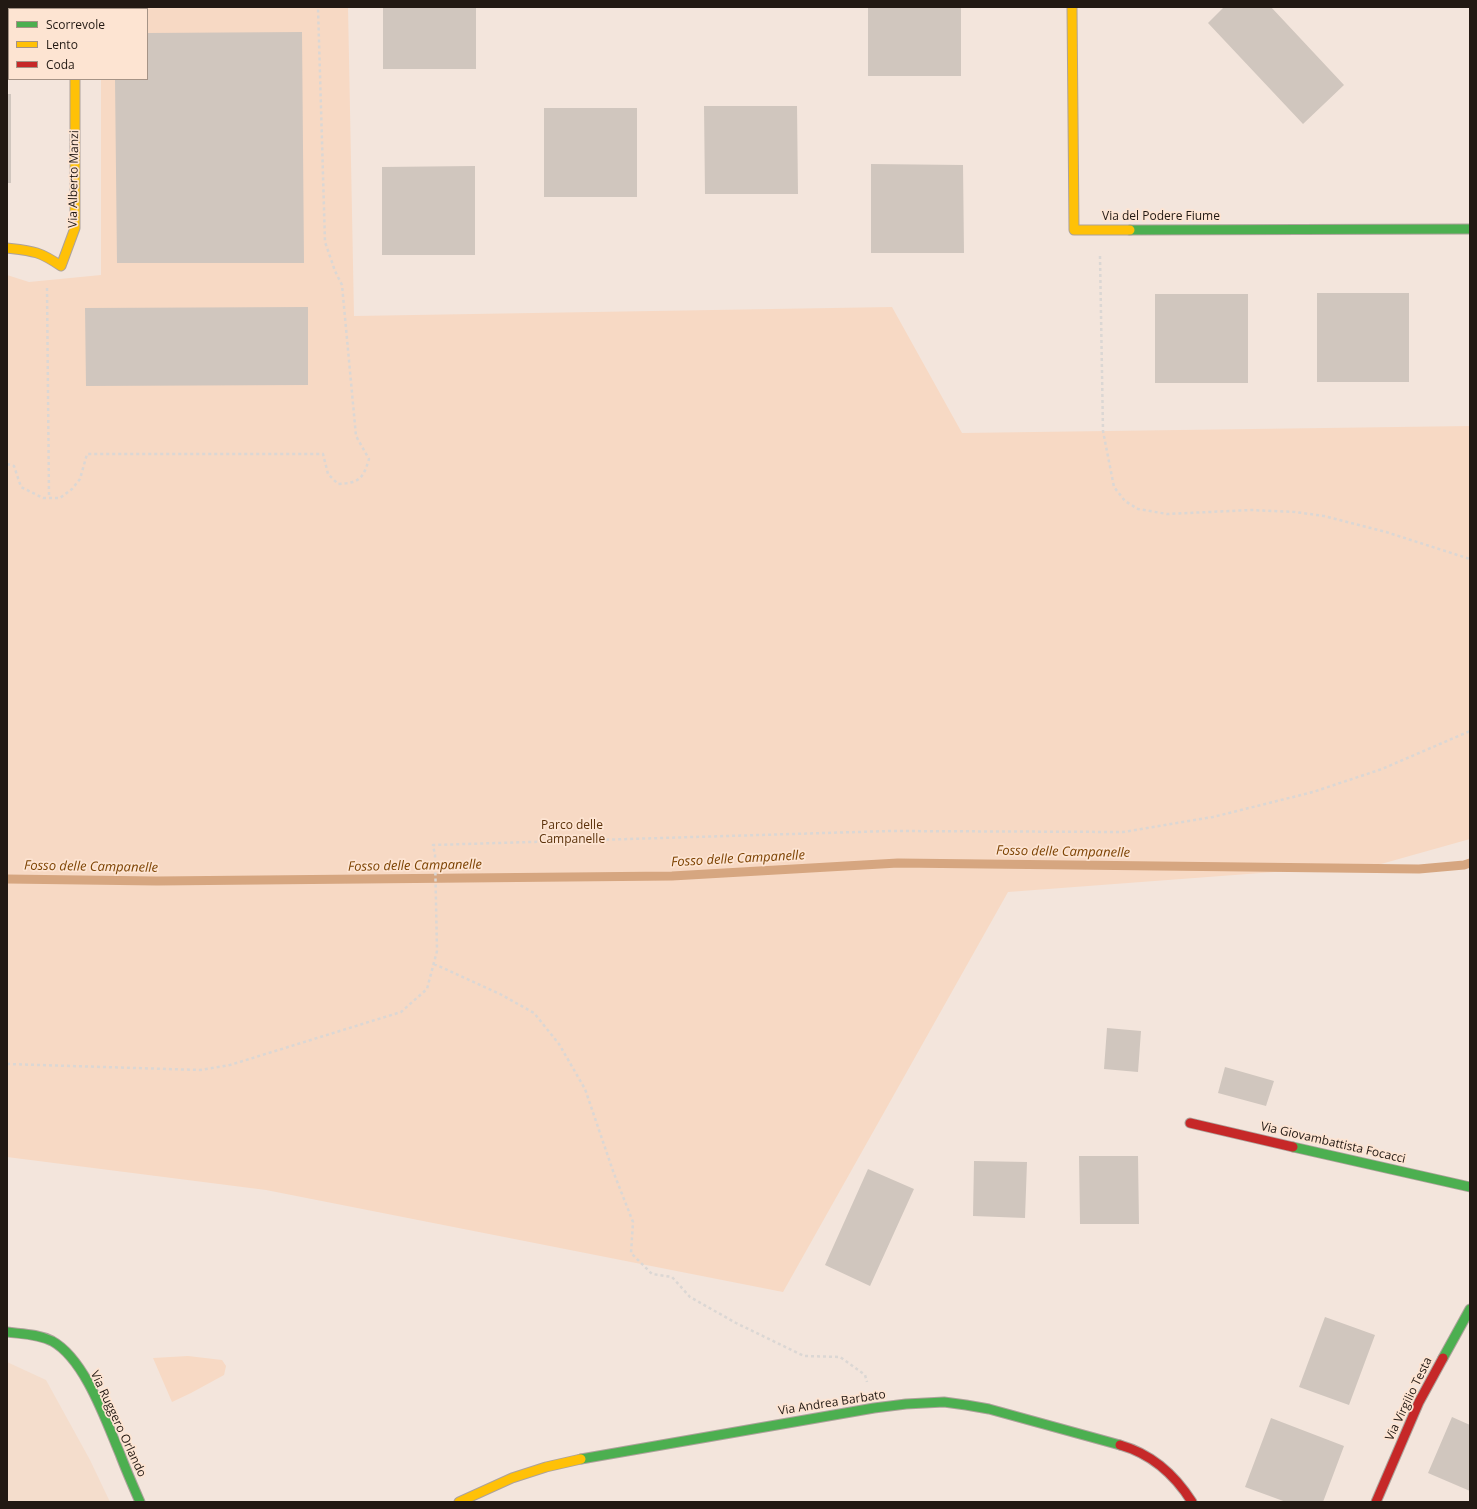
<!DOCTYPE html>
<html>
<head>
<meta charset="utf-8">
<style>
  body { margin:0 }
  #map { position:relative; width:1477px; height:1509px; overflow:hidden; background:#f3e5dc; font-family:"Open Sans",sans-serif }
  canvas { display:block }
  .frame { position:absolute; inset:0; border:8px solid #221913; pointer-events:none }
  .legend { position:absolute; left:8px; top:8px; width:140px; height:72px; box-sizing:border-box; background:#fde4d2; border:1px solid #a59386; margin:0; padding:5px 7px; list-style:none; font-size:12px; color:#221913 }
  .legend li { display:flex; align-items:center; gap:8px; height:20px }
  .legend b { width:20px; border:1px solid #a59386 }
</style>
</head>
<body>
<div id="map">
<canvas width="1477" height="1509"></canvas>
<div class="frame"></div>
<ul class="legend">
<li><b style="height:5px;background:#4caf50"></b>Scorrevole</li>
<li><b style="height:5px;background:#ffc107"></b>Lento</li>
<li><b style="height:5px;background:#c62828"></b>Coda</li>
</ul>
</div>
<script>
const context = document.querySelector('canvas').getContext('2d');
context.lineJoin = 'round';
function fill(path, color) { context.fillStyle = color; context.fill(path, 'evenodd'); }
function strokePath(path, color, width, dash) { context.strokeStyle = color; context.lineWidth = width; context.lineCap = dash ? 'butt' : 'round'; context.setLineDash(dash || []); context.stroke(path); }
function drawText(font, color, halo, rows, align = 'center') {
  context.font = font + ' "Open Sans",sans-serif'; context.lineWidth = 3.5; context.setLineDash([]); context.textBaseline = 'middle'; context.strokeStyle = halo; context.fillStyle = color; for (const [text, x, y, turn = 0] of rows) {
    context.save(); context.translate(x, y); context.rotate((+turn || 0) * Math.PI / 180); context.textAlign = isNaN(turn) ? turn : align; if (halo) context.strokeText(text, 0, 0); context.fillText(text, 0, 0); context.restore();
  }
}
const built = new Path2D(`
  M 7,1362 L 46,1380 L 90,1460 L 110,1502 L 7,1502 Z`);
const green = new Path2D(`
  M 101,7 L 348,7 L 354,316 L 892,307 L 962,433 L 1470,426 L 1470,839 L 1381,864 L 1008,892 L 783,1292 L 266,1190 L 7,1157 L 7,275 L 29,282 L 101,275 L 101,79 L 147,79 L 147,9 L 101,9 Z
  M 188,1356 L 222,1360 L 226,1366 L 224,1375 L 191,1393 L 172,1402 L 153,1358 Z`);
const stream = new Path2D(`
  M 7,879 L 157,881 L 672,876 L 898,863 L 1419,869 L 1464,865 L 1470,863`);
const building = new Path2D(`
  M 383,7 L 476,7 L 476,69 L 383,69 Z
  M 868,7 L 961,7 L 961,76 L 868,76 Z
  M 1224,7 L 1271,7 L 1344,85 L 1303,124 L 1208,23 Z
  M 302,32 L 304,263 L 117,263 L 115,79 L 147,79 L 147,33 Z
  M 7,94 L 11,94 L 11,183 L 7,183 Z
  M 704,106 L 797,106 L 798,194 L 705,194 Z
  M 544,108 L 637,108 L 637,197 L 544,197 Z
  M 871,164 L 963,165 L 964,253 L 871,253 Z
  M 475,166 L 475,255 L 382,255 L 382,167 Z
  M 1317,293 L 1409,293 L 1409,382 L 1317,382 Z
  M 1155,294 L 1248,294 L 1248,383 L 1155,383 Z
  M 308,307 L 308,385 L 86,386 L 85,308 Z
  M 1107,1028 L 1141,1031 L 1138,1072 L 1104,1069 Z
  M 1225,1067 L 1274,1081 L 1266,1106 L 1218,1093 Z
  M 1079,1156 L 1138,1156 L 1139,1224 L 1080,1224 Z
  M 974,1161 L 1027,1162 L 1025,1218 L 973,1216 Z
  M 868,1169 L 914,1189 L 870,1286 L 825,1265 Z
  M 1325,1317 L 1375,1335 L 1349,1405 L 1299,1387 Z
  M 1452,1417 L 1470,1425 L 1470,1491 L 1428,1473 Z
  M 1271,1418 L 1344,1446 L 1323,1502 L 1286,1502 L 1245,1487 Z`);
const path = new Path2D(`
  M 1100,256 L 1103,431 L 1114,487 L 1125,501 L 1138,509 L 1167,514 L 1251,510 L 1295,512 L 1324,516 L 1386,532 L 1470,559
  M 47,288 L 49,497
  M 7,464 L 14,466 L 21,487 L 43,498 L 60,498 L 72,489 L 80,479 L 87,454 L 323,454 L 328,474 L 338,484 C 359,483 363,479 369,459 L 356,436 L 342,285 L 335,271 L 325,242 L 318,7
  M 434,964 L 500,994 L 534,1013 L 559,1044 L 585,1089 L 613,1171 L 633,1222 L 631,1253 L 652,1274 L 672,1277 L 690,1297 L 736,1323 L 804,1356 L 840,1357 L 865,1375 L 867,1382
  M 7,1064 L 200,1070 L 230,1065 L 401,1012 L 427,989 L 437,951 L 435,855 L 433,845 L 890,831 L 1123,832 L 1213,817 L 1313,792 L 1382,769 L 1470,731`);
const street = new Path2D(`
  M 76,9 L 76,7`);
const fast = new Path2D(`
  M 1130,230 L 1470,229
  M 1293,1147 L 1470,1187
  M 7,1332 C 22,1334 38,1334 52,1341 C 85,1359 106,1421 120,1454 C 126,1470 133,1486 140,1502
  M 1443,1358 L 1470,1309
  M 581,1459 L 874,1408 L 906,1404 L 944,1402 L 966,1405 L 989,1409 L 1120,1445`);
const slow = new Path2D(`
  M 1072,7 L 1074,230 L 1130,230
  M 7,248 C 33,251 39,251 61,266 L 75,228 L 75,79
  M 459,1502 L 512,1478 L 546,1467 L 581,1459`);
const jam = new Path2D(`
  M 1190,1123 L 1293,1147
  M 1120,1445 C 1152,1454 1175,1475 1192,1502
  M 1376,1502 L 1419,1402 L 1443,1358`);
const streetNames = [
  ["Via Alberto Manzi",74,179,-89],
  ["Via del Podere Fiume",1161,217],
  ["Via Giovambattista Focacci",1333,1143,13],
  ["Via Virgilio Testa",1409,1399,-64],
  ["Via Andrea Barbato",832,1403,-9],
  ["Via Ruggero Orlando",118,1424,65]
];
const parkNames = [
  ["Parco delle",572,826],
  ["Campanelle",572,840]
];
const waterNames = [
  ["Fosso delle Campanelle",1063,852,1],
  ["Fosso delle Campanelle",738,859,-3],
  ["Fosso delle Campanelle",415,866,-1],
  ["Fosso delle Campanelle",91,867,1]
];
fill(built, '#f4ddcc');
fill(green, '#f7d9c4');
strokePath(stream, '#d6a680', 9);
fill(building, '#d0c6be');
strokePath(street, '#ada29b', 24);
strokePath(fast, '#ada29b', 11);
strokePath(slow, '#ada29b', 11);
strokePath(jam, '#ada29b', 11);
strokePath(path, '#dbd7d4', 2.5, [3, 3]);
strokePath(street, '#fdfbfa', 22);
strokePath(fast, '#4caf50', 9);
strokePath(slow, '#ffc107', 9);
strokePath(jam, '#c62828', 9);
drawText('12px', '#221913', '#fde4d2', streetNames);
drawText('12px', '#5b310a', '#fde4d2', parkNames);
drawText('italic 13px', '#7c4202', '#fde4d2', waterNames);
</script>
</body>
</html>
